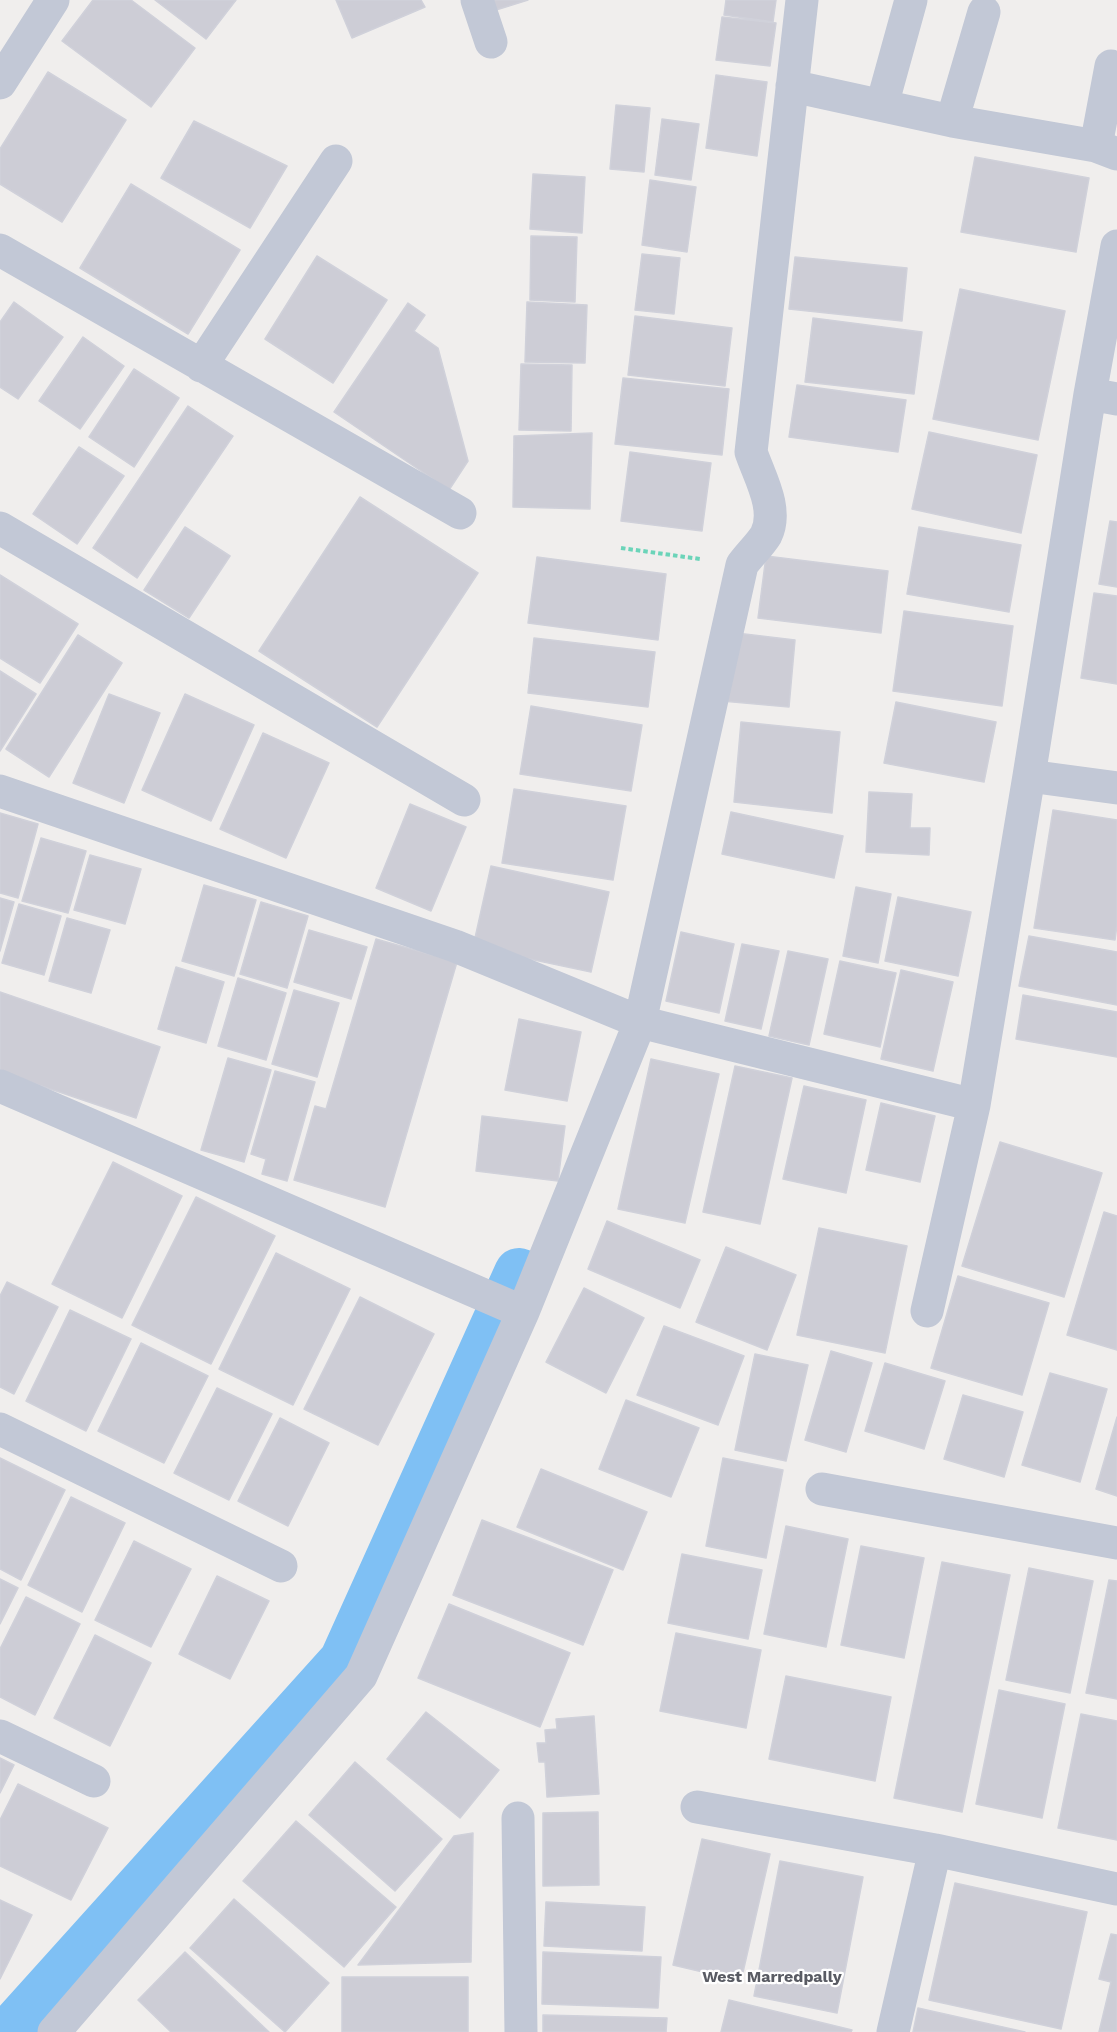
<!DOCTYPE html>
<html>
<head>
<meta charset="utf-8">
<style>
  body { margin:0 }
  canvas { display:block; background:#f0eeed }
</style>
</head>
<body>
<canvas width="1117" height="2032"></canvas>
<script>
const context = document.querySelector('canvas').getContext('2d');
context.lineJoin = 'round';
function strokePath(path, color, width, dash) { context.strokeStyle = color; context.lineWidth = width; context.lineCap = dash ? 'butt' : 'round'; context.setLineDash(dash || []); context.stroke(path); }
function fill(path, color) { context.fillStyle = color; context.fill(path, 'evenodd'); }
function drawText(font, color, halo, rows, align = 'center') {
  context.font = font + ' "Work Sans",sans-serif'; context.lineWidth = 4.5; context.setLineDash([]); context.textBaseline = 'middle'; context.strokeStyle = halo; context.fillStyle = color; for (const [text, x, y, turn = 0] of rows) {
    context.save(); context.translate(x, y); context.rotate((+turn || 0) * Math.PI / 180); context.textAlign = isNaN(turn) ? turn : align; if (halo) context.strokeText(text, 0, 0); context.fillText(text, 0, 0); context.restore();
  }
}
const canal = new Path2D(`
  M 10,2032 L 344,1661 L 519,1273`);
const building = new Path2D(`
  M 93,0 L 131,0 L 195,48 L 151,107 L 62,41 Z
  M 155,0 L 236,0 L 206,39 Z
  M 336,0 L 421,0 L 425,7 L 352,38 Z
  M 493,0 L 528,0 L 496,10 Z
  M 726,0 L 776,0 L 773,22 L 724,15 Z
  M 722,17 L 776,23 L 770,66 L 716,60 Z
  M 48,72 L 126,120 L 62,222 L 0,184 L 0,149 Z
  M 716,75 L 767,82 L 757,156 L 706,148 Z
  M 616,105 L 650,108 L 644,172 L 610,169 Z
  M 662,119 L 699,124 L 691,180 L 655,175 Z
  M 194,121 L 287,166 L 250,228 L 161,178 Z
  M 975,157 L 1089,178 L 1076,252 L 961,232 Z
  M 533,174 L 585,177 L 582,233 L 530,229 Z
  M 650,180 L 696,187 L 687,252 L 642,245 Z
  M 131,184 L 240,250 L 188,334 L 80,268 Z
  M 531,236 L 577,237 L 575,302 L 530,300 Z
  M 642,254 L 680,258 L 674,314 L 635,310 Z
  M 317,256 L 387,300 L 333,383 L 265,339 Z
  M 795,257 L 907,268 L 902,321 L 789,309 Z
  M 960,289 L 1065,311 L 1038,440 L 933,419 Z
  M 14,302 L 63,337 L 18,399 L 0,387 L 0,322 Z
  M 527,302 L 587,305 L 585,363 L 525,362 Z
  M 408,303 L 425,315 L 414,331 L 438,348 L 468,461 L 449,490 L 334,412 Z
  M 635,316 L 732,328 L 725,386 L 628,375 Z
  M 813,318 L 922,332 L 914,394 L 805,382 Z
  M 83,337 L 124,366 L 80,429 L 39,401 Z
  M 521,364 L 572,365 L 571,431 L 519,430 Z
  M 134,369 L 179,398 L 134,467 L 89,437 Z
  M 623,378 L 729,389 L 722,455 L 615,444 Z
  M 797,385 L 906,400 L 898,452 L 789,437 Z
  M 188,406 L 233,436 L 137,578 L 93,548 Z
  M 929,432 L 1037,455 L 1021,533 L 912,509 Z
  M 592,433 L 590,509 L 513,507 L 514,436 Z
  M 79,447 L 124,476 L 77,544 L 33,514 Z
  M 630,452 L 711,463 L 702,531 L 621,521 Z
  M 360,497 L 478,573 L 377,727 L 259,651 Z
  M 1110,521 L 1117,522 L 1117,587 L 1099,584 Z
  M 185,527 L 230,556 L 189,618 L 144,590 Z
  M 919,527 L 1021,545 L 1009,612 L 907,594 Z
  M 766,556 L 888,571 L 881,633 L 758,618 Z
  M 537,557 L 666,574 L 658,640 L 528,623 Z
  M 0,575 L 78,624 L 40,683 L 0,658 Z
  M 1094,593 L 1117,596 L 1117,684 L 1081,678 Z
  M 904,611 L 1013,626 L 1002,706 L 893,691 Z
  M 728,632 L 795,640 L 789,707 L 722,701 Z
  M 78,635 L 122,663 L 49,777 L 6,749 Z
  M 534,638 L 655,652 L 648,707 L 528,693 Z
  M 0,671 L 36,694 L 0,751 Z
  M 109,694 L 160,713 L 124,803 L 73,783 Z
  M 185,694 L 254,725 L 211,821 L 142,790 Z
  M 896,702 L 996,722 L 984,782 L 884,763 Z
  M 531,706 L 642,725 L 631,791 L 520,774 Z
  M 741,722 L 840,732 L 832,813 L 734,802 Z
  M 263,733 L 329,763 L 286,858 L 220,829 Z
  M 514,789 L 626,806 L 613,880 L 502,863 Z
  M 869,792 L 912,794 L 910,828 L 930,828 L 929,855 L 866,852 Z
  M 410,804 L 466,827 L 431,911 L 376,888 Z
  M 1053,810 L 1117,820 L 1117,925 L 1115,940 L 1034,928 Z
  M 731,812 L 843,836 L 834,878 L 722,854 Z
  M 0,813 L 38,824 L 18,898 L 0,893 Z
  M 41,838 L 86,851 L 68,913 L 22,901 Z
  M 90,855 L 141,869 L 125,924 L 74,910 Z
  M 491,866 L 609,892 L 591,972 L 473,947 Z
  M 204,885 L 256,900 L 234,976 L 182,961 Z
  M 856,887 L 891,894 L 878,963 L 843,956 Z
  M 898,897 L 971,912 L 958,976 L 885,961 Z
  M 0,898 L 14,902 L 0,951 Z
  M 261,902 L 308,916 L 287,988 L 240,974 Z
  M 19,904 L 61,916 L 44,975 L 2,963 Z
  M 67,918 L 110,930 L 91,993 L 49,981 Z
  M 309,930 L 367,947 L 351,999 L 294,982 Z
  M 681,932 L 734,944 L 719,1013 L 666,1001 Z
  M 1029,936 L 1117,952 L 1117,1005 L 1019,986 Z
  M 376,939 L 457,962 L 385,1207 L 294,1180 L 315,1106 L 326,1109 Z
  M 742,944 L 779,951 L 761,1029 L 725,1021 Z
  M 788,951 L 828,959 L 809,1045 L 769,1036 Z
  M 840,961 L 896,973 L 880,1047 L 824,1034 Z
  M 176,967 L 224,982 L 206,1043 L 158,1029 Z
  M 901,970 L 953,982 L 933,1071 L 881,1059 Z
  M 238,978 L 286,993 L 266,1060 L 218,1046 Z
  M 294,990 L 339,1003 L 317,1077 L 272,1064 Z
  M 0,992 L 160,1047 L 136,1118 L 0,1072 Z
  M 1023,995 L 1117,1012 L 1117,1057 L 1016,1039 Z
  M 519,1019 L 581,1032 L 567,1101 L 505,1090 Z
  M 228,1058 L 271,1070 L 244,1162 L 201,1150 Z
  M 651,1059 L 719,1074 L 685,1223 L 618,1209 Z
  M 735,1066 L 792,1078 L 760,1224 L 703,1212 Z
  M 275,1071 L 315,1082 L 287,1181 L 262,1174 L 266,1159 L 251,1154 Z
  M 804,1086 L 866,1100 L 846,1193 L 783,1179 Z
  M 881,1103 L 935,1116 L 920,1182 L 866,1170 Z
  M 482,1116 L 565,1126 L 558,1181 L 476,1171 Z
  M 1000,1142 L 1102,1173 L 1064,1297 L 962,1266 Z
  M 113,1162 L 182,1196 L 122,1318 L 52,1284 Z
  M 196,1197 L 275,1236 L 211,1364 L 132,1325 Z
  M 1104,1212 L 1117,1216 L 1117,1350 L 1067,1335 Z
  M 607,1221 L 700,1260 L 680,1308 L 588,1269 Z
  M 819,1228 L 907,1246 L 885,1353 L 797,1335 Z
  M 726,1247 L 796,1275 L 767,1350 L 696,1322 Z
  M 276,1253 L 350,1289 L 293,1405 L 219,1369 Z
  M 958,1276 L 1049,1303 L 1022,1395 L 931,1368 Z
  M 7,1282 L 58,1307 L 14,1394 L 0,1387 L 0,1296 Z
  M 584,1288 L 644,1318 L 606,1393 L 546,1362 Z
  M 360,1297 L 434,1334 L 378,1445 L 304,1409 Z
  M 70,1310 L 131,1339 L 86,1431 L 26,1401 Z
  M 664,1326 L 744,1356 L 718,1425 L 637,1395 Z
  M 141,1343 L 208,1376 L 164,1463 L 98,1431 Z
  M 831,1351 L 872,1363 L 846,1452 L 805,1440 Z
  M 755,1354 L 808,1365 L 786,1461 L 735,1450 Z
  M 885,1363 L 945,1381 L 924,1449 L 865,1431 Z
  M 1050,1373 L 1107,1389 L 1080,1482 L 1022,1465 Z
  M 217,1388 L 272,1414 L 229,1500 L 174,1473 Z
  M 963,1395 L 1023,1412 L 1004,1477 L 944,1459 Z
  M 626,1400 L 699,1428 L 671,1497 L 599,1469 Z
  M 1117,1417 L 1117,1496 L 1096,1489 Z
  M 280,1418 L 329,1443 L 288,1526 L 238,1501 Z
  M 0,1458 L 65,1490 L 21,1580 L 0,1569 Z
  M 723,1458 L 783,1470 L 766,1558 L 706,1546 Z
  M 541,1469 L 647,1512 L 623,1570 L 517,1527 Z
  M 71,1497 L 125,1523 L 82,1612 L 28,1585 Z
  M 482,1520 L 613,1570 L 583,1645 L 453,1595 Z
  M 786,1526 L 848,1539 L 826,1647 L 764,1634 Z
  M 134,1541 L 191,1569 L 151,1647 L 95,1620 Z
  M 861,1546 L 924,1558 L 904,1658 L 841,1645 Z
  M 682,1554 L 762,1570 L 748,1639 L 668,1623 Z
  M 942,1562 L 1010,1575 L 962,1812 L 894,1798 Z
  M 1029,1568 L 1093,1581 L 1070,1693 L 1006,1680 Z
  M 217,1576 L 269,1601 L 230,1679 L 179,1654 Z
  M 0,1579 L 18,1588 L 0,1624 Z
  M 1109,1580 L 1117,1581 L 1117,1699 L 1086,1693 Z
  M 26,1597 L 80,1624 L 35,1715 L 0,1697 L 0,1649 Z
  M 449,1604 L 570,1653 L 540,1727 L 418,1678 Z
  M 676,1633 L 761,1650 L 746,1728 L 660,1711 Z
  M 95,1635 L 151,1663 L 110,1746 L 54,1718 Z
  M 786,1676 L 891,1697 L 875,1781 L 769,1759 Z
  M 999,1690 L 1065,1704 L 1042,1818 L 976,1804 Z
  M 426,1712 L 499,1770 L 460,1818 L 387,1759 Z
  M 1081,1714 L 1117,1721 L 1117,1840 L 1058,1828 Z
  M 594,1716 L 599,1794 L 547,1797 L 545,1762 L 539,1762 L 537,1743 L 546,1743 L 545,1730 L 557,1729 L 556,1719 Z
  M 0,1758 L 14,1765 L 0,1793 Z
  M 355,1762 L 442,1839 L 395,1891 L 309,1815 Z
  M 18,1784 L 108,1828 L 71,1900 L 0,1866 L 0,1820 Z
  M 598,1812 L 599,1885 L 543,1886 L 543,1813 Z
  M 296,1821 L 396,1907 L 344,1967 L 243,1881 Z
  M 473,1833 L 471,1962 L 358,1965 L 454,1836 Z
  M 702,1839 L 770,1854 L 741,1981 L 673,1965 Z
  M 780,1861 L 863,1877 L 837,2013 L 754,1996 Z
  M 955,1883 L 1087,1912 L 1061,2029 L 929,2000 Z
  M 234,1899 L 329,1983 L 285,2032 L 190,1948 Z
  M 0,1900 L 32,1915 L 0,1979 Z
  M 546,1902 L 645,1907 L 642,1951 L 544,1946 Z
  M 1111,1934 L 1117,1935 L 1117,2032 L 1099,2032 L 1111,1982 L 1099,1979 Z
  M 185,1952 L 269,2032 L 171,2032 L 138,2000 Z
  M 543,1952 L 661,1957 L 658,2008 L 542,2004 Z
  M 342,1977 L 468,1977 L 468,2032 L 342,2032 Z
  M 729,2000 L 852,2030 L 851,2032 L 721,2032 Z
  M 918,2008 L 1025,2032 L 913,2032 Z
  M 543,2015 L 667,2018 L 666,2032 L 543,2032 Z`);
const path = new Path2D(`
  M 621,548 L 700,559`);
const street = new Path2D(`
  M 477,0 L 491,42
  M 0,83 L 53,0
  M 792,86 L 952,121 L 1096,146 L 1117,154
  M 882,105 L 911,0
  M 952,121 L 984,12
  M 1096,146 L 1111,66
  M 0,250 L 460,513
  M 201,366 L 336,161
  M 1090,394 L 1117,399
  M 0,528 L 464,800
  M 1029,776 L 1117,788
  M 0,791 L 455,946 L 640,1022 L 974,1105
  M 0,1086 L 523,1312
  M 927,1311 L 974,1105 L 1029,776 L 1090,394 L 1117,246
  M 0,1429 L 281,1566
  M 822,1489 L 1117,1543
  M 0,1736 L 94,1781
  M 697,1807 L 935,1850
  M 518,1818 L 521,2032
  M 54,2032 L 361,1676 L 523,1312 L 640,1022 L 742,565 C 749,555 760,545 766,535 C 779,509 759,476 751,452 L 802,0
  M 893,2032 L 935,1850 L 1117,1889`);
const neighbourhoodNames = [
  ["West Marredpally",772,1977]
];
strokePath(canal, '#7fc0f4', 50);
fill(building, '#cdcdd6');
strokePath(building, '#d0d1da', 1.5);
strokePath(path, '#6bd4b9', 4, [4.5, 3]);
strokePath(street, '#c2c8d6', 33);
drawText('bold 16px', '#595b63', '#fff', neighbourhoodNames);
</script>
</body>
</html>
